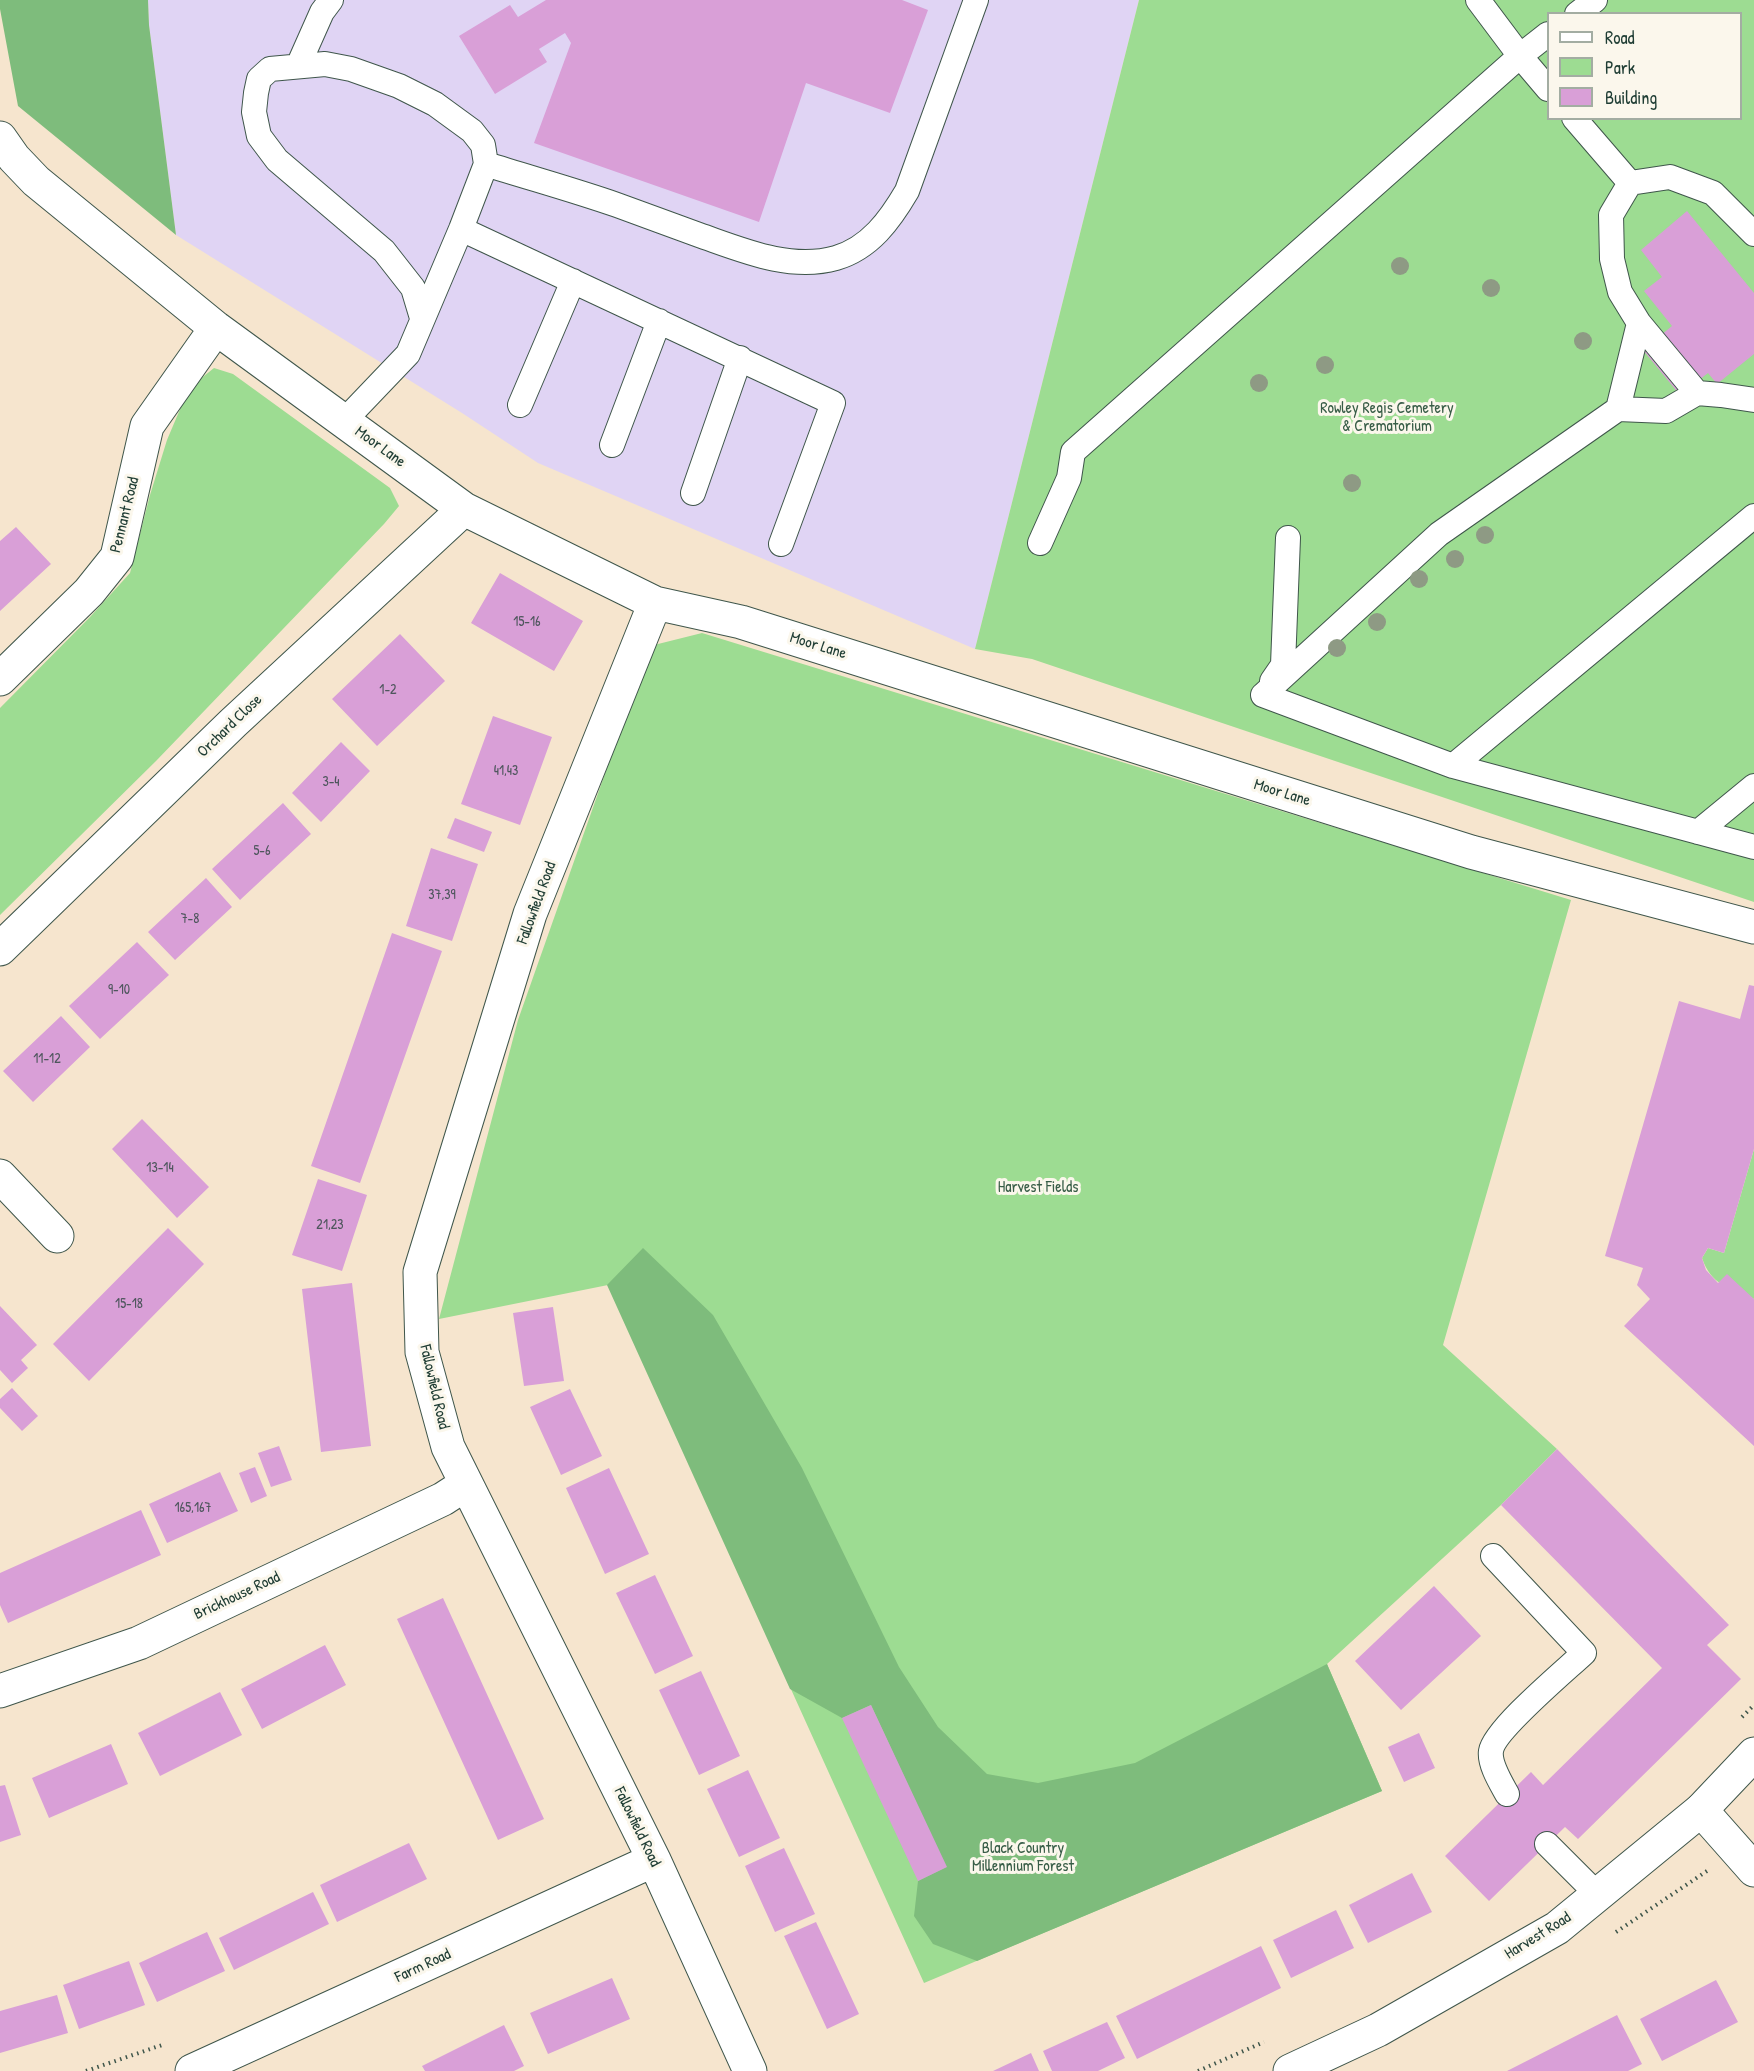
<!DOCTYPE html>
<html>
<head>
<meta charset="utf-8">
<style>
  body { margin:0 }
  #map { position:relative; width:1754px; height:2071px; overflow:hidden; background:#f6e5ce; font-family:"Patrick Hand",sans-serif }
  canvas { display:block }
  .legend { position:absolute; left:1547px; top:12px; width:195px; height:108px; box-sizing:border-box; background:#fbf7ec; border:2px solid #a3ada2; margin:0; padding:8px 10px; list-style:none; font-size:18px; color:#1f3d34 }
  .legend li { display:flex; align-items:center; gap:12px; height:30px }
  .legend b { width:30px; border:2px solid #a3ada2 }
</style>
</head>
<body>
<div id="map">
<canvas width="1754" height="2071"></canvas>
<ul class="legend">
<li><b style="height:8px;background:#fff"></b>Road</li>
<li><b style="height:16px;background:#9ddc92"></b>Park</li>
<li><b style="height:16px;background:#d99fd7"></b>Building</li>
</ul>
</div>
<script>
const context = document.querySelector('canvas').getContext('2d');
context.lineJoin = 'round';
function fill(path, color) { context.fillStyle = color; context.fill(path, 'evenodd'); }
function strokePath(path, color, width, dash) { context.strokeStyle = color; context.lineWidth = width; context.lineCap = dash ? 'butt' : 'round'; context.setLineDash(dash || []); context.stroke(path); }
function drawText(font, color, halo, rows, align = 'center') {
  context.font = font + ' "Patrick Hand",sans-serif'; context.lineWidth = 6; context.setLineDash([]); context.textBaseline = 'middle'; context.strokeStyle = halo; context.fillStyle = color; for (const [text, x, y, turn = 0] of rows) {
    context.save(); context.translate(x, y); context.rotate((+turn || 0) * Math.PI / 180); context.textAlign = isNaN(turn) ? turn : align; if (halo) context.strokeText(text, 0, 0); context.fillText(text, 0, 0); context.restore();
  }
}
const built = new Path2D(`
  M 148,0 L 1139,0 L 975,649 L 538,463 L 462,413 L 176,235 L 149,25 Z`);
const green = new Path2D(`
  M 1139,0 L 1754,0 L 1754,902 L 1032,659 L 975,649 ZM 1548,14 L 1740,14 L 1740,118 L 1548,118 Z
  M 214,368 L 233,374 L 390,488 L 399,506 L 384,524 L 156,761 L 0,915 L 0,708 L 90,617 L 130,573 L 150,495 L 167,440 L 189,388 Z
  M 702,633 L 1571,900 L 1443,1345 L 1557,1449 L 1501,1505 L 1327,1664 L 1382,1791 L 924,1983 L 608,1285 L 439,1319 L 518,1020 L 650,646 Z
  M 1754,1149 L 1754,1299 C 1729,1288 1711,1285 1702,1258 L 1708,1248 L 1724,1253 Z`);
const forest = new Path2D(`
  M 0,0 L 148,0 L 149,25 L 176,235 L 18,106 L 0,9 Z
  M 643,1248 L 713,1315 L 802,1468 L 899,1667 L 938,1727 L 987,1774 L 1038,1783 L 1135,1763 L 1327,1664 L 1382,1791 L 977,1961 L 933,1944 L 914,1916 L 918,1881 L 946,1867 L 871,1705 L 842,1718 L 790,1689 L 607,1285 Z`);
const building = new Path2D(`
  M 546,0 L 902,0 L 928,10 L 890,113 L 806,83 L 759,222 L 534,143 L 571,43 L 565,33 L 539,49 L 547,62 L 495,94 L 459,36 L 510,5 L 518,17 Z
  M 1687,211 L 1754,293 L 1754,354 L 1717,384 L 1708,373 L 1680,395 L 1643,350 L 1672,326 L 1644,291 L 1662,277 L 1641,250 Z
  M 16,527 L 51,564 L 0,611 L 0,541 Z
  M 500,573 L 583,621 L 554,671 L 471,623 Z
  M 400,634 L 445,681 L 377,746 L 332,699 Z
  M 493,716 L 552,737 L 520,825 L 461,804 Z
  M 341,742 L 370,771 L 321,822 L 292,793 Z
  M 283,803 L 311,834 L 240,900 L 212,869 Z
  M 455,818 L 492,832 L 484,852 L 447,838 Z
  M 431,848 L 478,864 L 452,941 L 406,926 Z
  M 206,878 L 232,907 L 175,960 L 148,932 Z
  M 392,933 L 442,951 L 360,1183 L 311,1166 Z
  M 137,942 L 169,975 L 100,1039 L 69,1006 Z
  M 1749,985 L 1754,986 L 1754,1149 L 1724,1253 L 1708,1248 L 1702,1258 L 1706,1270 L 1718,1283 L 1727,1274 L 1754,1299 L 1754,1446 L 1624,1326 L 1650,1299 L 1637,1285 L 1643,1268 L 1605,1256 L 1679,1001 L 1740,1019 Z
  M 61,1016 L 90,1047 L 33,1102 L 3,1071 Z
  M 142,1119 L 209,1187 L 177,1218 L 112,1149 Z
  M 318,1179 L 367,1195 L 342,1271 L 292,1255 Z
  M 168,1228 L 204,1264 L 89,1381 L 53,1344 Z
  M 352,1283 L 371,1446 L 321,1452 L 302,1289 Z
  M 0,1306 L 37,1345 L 21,1360 L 28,1368 L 12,1383 L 0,1370 Z
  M 553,1307 L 564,1381 L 524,1386 L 513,1313 Z
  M 12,1388 L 38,1416 L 22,1431 L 0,1408 L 0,1399 Z
  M 570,1389 L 602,1456 L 561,1475 L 530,1407 Z
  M 279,1446 L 292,1480 L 271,1487 L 258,1453 Z
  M 1557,1449 L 1729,1625 L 1707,1645 L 1741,1679 L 1578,1839 L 1565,1827 L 1489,1901 L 1445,1856 L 1531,1772 L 1543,1785 L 1662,1668 L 1501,1505 Z
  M 255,1467 L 267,1496 L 251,1503 L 239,1473 Z
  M 609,1468 L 649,1554 L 605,1574 L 566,1488 Z
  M 220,1472 L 238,1511 L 167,1543 L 149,1504 Z
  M 141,1510 L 161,1555 L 8,1623 L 0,1605 L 0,1573 Z
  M 655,1575 L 693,1656 L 655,1674 L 616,1593 Z
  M 1434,1586 L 1481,1636 L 1401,1710 L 1355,1661 Z
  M 443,1598 L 544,1819 L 498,1840 L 397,1619 Z
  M 325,1645 L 346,1685 L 262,1729 L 241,1689 Z
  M 701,1671 L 740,1756 L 699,1775 L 659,1690 Z
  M 220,1692 L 242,1735 L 160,1776 L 138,1733 Z
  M 871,1705 L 947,1867 L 918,1881 L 842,1718 Z
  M 1419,1733 L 1435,1768 L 1404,1782 L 1388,1747 Z
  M 111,1744 L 128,1784 L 49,1818 L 32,1778 Z
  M 748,1770 L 780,1838 L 739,1857 L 707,1789 Z
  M 5,1785 L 21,1835 L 0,1842 L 0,1786 Z
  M 409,1843 L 427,1879 L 337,1922 L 320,1885 Z
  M 784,1848 L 815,1914 L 775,1932 L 745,1866 Z
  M 1412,1873 L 1432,1912 L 1368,1943 L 1349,1905 Z
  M 313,1892 L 329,1924 L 234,1970 L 219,1938 Z
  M 1336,1910 L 1354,1948 L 1291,1978 L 1273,1940 Z
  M 816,1922 L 859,2014 L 827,2029 L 784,1936 Z
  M 207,1932 L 225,1971 L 157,2002 L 139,1963 Z
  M 1261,1946 L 1281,1988 L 1137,2059 L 1116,2016 Z
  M 129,1961 L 145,2005 L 79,2029 L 63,1985 Z
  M 612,1978 L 630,2019 L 548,2054 L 530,2013 Z
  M 1716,1980 L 1738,2022 L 1662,2061 L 1640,2019 Z
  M 57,1995 L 68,2033 L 0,2053 L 0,2011 Z
  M 1617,2015 L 1642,2064 L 1628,2071 L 1507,2071 Z
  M 1107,2022 L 1125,2058 L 1098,2071 L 1052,2071 L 1043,2051 Z
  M 504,2025 L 524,2066 L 514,2071 L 425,2071 L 422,2066 Z
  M 1031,2053 L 1039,2071 L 993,2071 Z`);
const path = new Path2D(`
  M 1742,1717 L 1754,1705
  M 1616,1932 L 1707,1871
  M 86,2071 L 165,2044
  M 1198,2071 L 1264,2042`);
const lane = new Path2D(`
  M 1478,0 L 1520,56 L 1548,89
  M 1577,14 L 1595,0
  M 298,66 L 322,12 L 331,0
  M 1574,118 L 1630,183
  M 486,164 C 530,178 574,190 617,205 C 644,215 672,225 699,235 C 742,250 790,271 836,258 C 870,248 890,220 907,191 L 976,0
  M 1630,183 L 1611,215 L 1612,259 L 1620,292 L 1639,323 L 1697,393 L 1721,395 L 1754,400
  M 1630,183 L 1670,177 L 1713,193 L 1754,234
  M 461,229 L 833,403 L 781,544
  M 520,405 L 573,281
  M 1618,409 L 1639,323
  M 344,421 L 408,354 L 461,229 L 486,164 L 483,145 L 472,131 L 435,104 L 399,86 L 351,69 L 325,64 L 270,69 L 259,79 L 256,93 L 254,112 L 259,136 L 277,160 L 384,251 L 413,288 L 422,318
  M 612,445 L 659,321
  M 693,493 L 740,358
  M 1040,543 L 1069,478 L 1073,452 L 1520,56 L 1548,34
  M 1272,681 L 1283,665 L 1288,538
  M 1263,695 L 1439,534 L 1618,409 L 1666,411 L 1697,393
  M 1263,695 L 1453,766 L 1754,847
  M 1453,766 L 1754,516
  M 1698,832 L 1754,786
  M 1493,1556 L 1584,1653 C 1566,1670 1494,1730 1491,1751 C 1489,1764 1501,1783 1507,1794
  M 1547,1844 L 1598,1895`);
const street = new Path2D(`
  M 0,138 L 14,158 L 36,181 L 216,328 L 464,509 L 655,603 L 741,622 L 1471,852 L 1754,927
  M 655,603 L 530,914 L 420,1272 L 422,1352 L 448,1447 L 654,1860 L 750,2071
  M 0,679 L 89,592 L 117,557 L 147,426 L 216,328
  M 0,949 L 233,723 L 464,509
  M 0,1176 L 57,1236
  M 0,1691 L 139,1643 L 443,1499 L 466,1484
  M 1701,1810 L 1754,1870
  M 192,2071 L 654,1860`);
const secondary = new Path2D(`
  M 1290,2071 L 1378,2030 L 1557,1928 L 1701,1810 L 1754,1754`);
const trees = [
  [1400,266],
  [1491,288],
  [1583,341],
  [1325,365],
  [1259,383],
  [1352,483],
  [1485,535],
  [1455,559],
  [1419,579],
  [1377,622],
  [1337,648]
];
const numberNames = [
  ["15-16",527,622],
  ["1-2",388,690],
  ["41,43",506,771],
  ["3-4",331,782],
  ["5-6",262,851],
  ["37,39",442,895],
  ["7-8",190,919],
  ["9-10",119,990],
  ["11-12",47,1059],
  ["13-14",160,1168],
  ["21,23",330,1225],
  ["15-18",129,1304],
  ["165,167",193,1508]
];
const parkNames = [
  ["Rowley Regis Cemetery",1387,409],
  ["& Crematorium",1387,427],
  ["Harvest Fields",1038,1188],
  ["Black Country",1023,1849],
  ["Millennium Forest",1023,1867]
];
const streetNames = [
  ["Moor Lane",380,447,36],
  ["Pennant Road",125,515,-76],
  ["Moor Lane",818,646,17],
  ["Orchard Close",230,726,-44],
  ["Moor Lane",1282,793,17],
  ["Fallowfield Road",537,903,-70],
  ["Fallowfield Road",434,1387,77],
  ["Brickhouse Road",237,1596,-25],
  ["Fallowfield Road",637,1827,64],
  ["Harvest Road",1538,1936,-32],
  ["Farm Road",423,1966,-25]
];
fill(built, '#e0d4f4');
fill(green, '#9ddc92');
fill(forest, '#7ebc7c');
fill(building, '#d99fd7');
strokePath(lane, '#3f564b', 26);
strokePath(street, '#3f564b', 35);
strokePath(secondary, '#3f564b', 35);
strokePath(path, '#3f564b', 4, [1.5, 4.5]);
strokePath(lane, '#fff', 24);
strokePath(street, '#fff', 33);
strokePath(secondary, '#fff', 33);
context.fillStyle = '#8e9a84';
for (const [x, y] of trees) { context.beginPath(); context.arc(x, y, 9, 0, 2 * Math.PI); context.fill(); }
drawText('14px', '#4e565d', null, numberNames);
drawText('16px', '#385d47', '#fbf7ec', parkNames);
drawText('16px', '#1f3d34', '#fbf7ec', streetNames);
</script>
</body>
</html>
